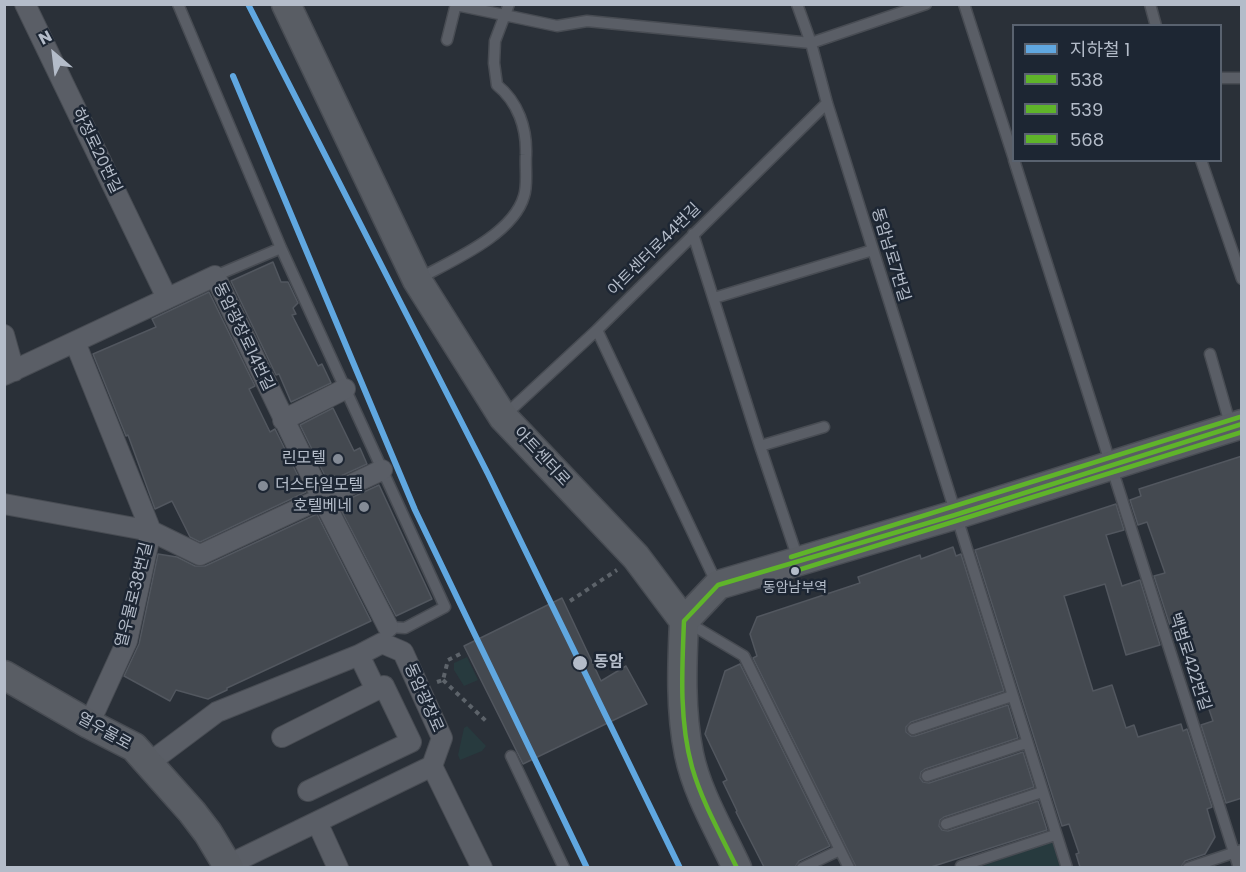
<!DOCTYPE html>
<html>
<head>
<meta charset="utf-8">
<style>
  body { margin:0 }
  #map { position:relative; width:1246px; height:872px; overflow:hidden; background:#2a3038; font-family:Poppins,"Noto Sans KR",sans-serif }
  canvas { display:block }
  .frame { position:absolute; inset:0; border:6px solid #b4bcc9; pointer-events:none }
  .legend { position:absolute; left:1012px; top:24px; width:210px; height:138px; box-sizing:border-box; background:#1d2633; border:2px solid #59626f; margin:0; padding:8px 10px; list-style:none; font-size:18px; color:#b4bcc9 }
  .legend li { display:flex; align-items:center; gap:12px; height:30px }
  .legend b { width:30px; border:2px solid #59626f }
  .north { position:absolute; left:24px; top:24px; width:60px; height:60px; -webkit-text-stroke:4px #1d2633; paint-order:stroke; rotate:332deg; font-size:16px; font-weight:700; line-height:24px; text-align:center; color:#b4bcc9 }
  .north::after { content:''; display:block; margin:auto; width:21px; height:27px; background:#b4bcc9; clip-path:polygon(50% 0,100% 100%,50% 72%,0 100%) }
</style>
</head>
<body>
<div id="map">
<canvas width="1246" height="872"></canvas>
<div class="frame"></div>
<ul class="legend">
<li><b style="height:8px;background:#60a7e0"></b>지하철 1</li>
<li><b style="height:8px;background:#5fb42a"></b>538</li>
<li><b style="height:8px;background:#5fb42a"></b>539</li>
<li><b style="height:8px;background:#5fb42a"></b>568</li>
</ul>
<div class="north">N</div>
</div>
<script>
const context = document.querySelector('canvas').getContext('2d');
context.lineJoin = 'round';
function fill(path, color) { context.fillStyle = color; context.fill(path, 'evenodd'); }
function strokePath(path, color, width, dash) { context.strokeStyle = color; context.lineWidth = width; context.lineCap = dash ? 'butt' : 'round'; context.setLineDash(dash || []); context.stroke(path); }
function drawText(font, color, halo, rows, align = 'center') {
  context.font = font + ' Poppins,"Noto Sans KR",sans-serif'; context.lineWidth = 5; context.setLineDash([]); context.textBaseline = 'middle'; context.strokeStyle = halo; context.fillStyle = color; for (const [text, x, y, turn = 0] of rows) {
    context.save(); context.translate(x, y); context.rotate((+turn || 0) * Math.PI / 180); context.textAlign = isNaN(turn) ? turn : align; if (halo) context.strokeText(text, 0, 0); context.fillText(text, 0, 0); context.restore();
  }
}
const green = new Path2D(`
  M 467,657 L 478,680 L 464,686 L 454,670 L 454,663 Z
  M 467,726 L 486,746 L 482,751 L 460,760 L 458,755 L 464,728 Z
  M 1052,841 L 1060,867 L 977,868 Z`);
const building = new Path2D(`
  M 273,262 L 281,282 L 288,282 L 298,303 L 293,308 L 296,314 L 292,315 L 318,366 L 322,364 L 331,383 L 291,402 L 279,374 L 276,375 L 231,281 Z
  M 209,292 L 255,386 L 249,389 L 270,432 L 275,429 L 306,492 L 200,542 L 190,537 L 172,501 L 155,509 L 128,435 L 126,436 L 93,354 L 156,327 L 152,319 Z
  M 333,408 L 354,451 L 360,448 L 367,464 L 328,482 L 300,425 Z
  M 1242,456 L 1242,798 L 1226,803 L 1201,725 L 1213,721 L 1201,686 L 1187,642 L 1184,638 L 1175,641 L 1154,576 L 1165,573 L 1147,522 L 1138,525 L 1130,500 L 1141,496 L 1139,489 Z
  M 379,485 L 432,599 L 396,616 L 338,504 Z
  M 1116,504 L 1124,530 L 1106,535 L 1122,586 L 1140,580 L 1160,645 L 1126,655 L 1105,584 L 1064,596 L 1093,691 L 1112,685 L 1126,728 L 1134,725 L 1138,737 L 1181,724 L 1183,731 L 1187,729 L 1212,807 L 1207,809 L 1215,837 L 1205,854 L 1185,861 L 1181,867 L 1080,867 L 1076,854 L 1079,853 L 1069,824 L 1062,826 L 975,550 Z
  M 317,514 L 371,621 L 227,688 L 227,690 L 208,699 L 176,690 L 170,701 L 124,676 L 139,644 L 158,554 L 177,557 L 195,566 L 205,566 Z
  M 953,547 L 956,556 L 961,554 L 1004,691 L 911,722 L 906,727 L 906,732 L 911,736 L 915,736 L 1008,705 L 1018,738 L 925,769 L 921,772 L 920,778 L 923,782 L 929,783 L 1023,752 L 1034,787 L 944,817 L 940,820 L 939,826 L 942,830 L 948,831 L 1038,801 L 1047,830 L 931,867 L 856,867 L 753,658 L 757,656 L 750,634 L 757,617 L 860,583 L 858,577 L 920,555 L 921,559 Z
  M 562,598 L 601,681 L 626,666 L 647,704 L 523,764 L 464,646 Z
  M 740,664 L 830,846 L 799,861 L 795,867 L 764,867 L 736,812 L 737,811 L 723,782 L 727,780 L 705,734 L 725,671 Z`);
const path = new Path2D(`
  M 570,601 L 617,570
  M 443,680 L 487,722
  M 437,682 L 443,680 L 448,660 L 464,652`);
const lane = new Path2D(`
  M 178,4 L 281,248 L 445,607 L 405,628 L 388,627 L 387,629
  M 797,4 L 811,43 L 827,103 L 1067,868
  M 964,4 L 1014,159
  M 1150,4 L 1156,26
  M 456,5 L 557,26 L 587,21 L 811,43 L 926,4
  M 447,40 L 456,4
  M 1220,78 L 1242,78
  M 1014,160 L 1239,868
  M 1201,160 L 1242,279
  M 693,234 L 760,446 L 798,559
  M 215,276 L 281,248
  M 418,279 C 451,261 513,235 524,196 C 528,184 525,167 526,155 C 527,128 518,102 497,85 L 494,63 L 495,41 L 509,4
  M 714,298 L 873,250
  M 597,330 L 717,584
  M 1210,354 L 1231,427
  M 504,416 L 597,330 L 827,103
  M 760,446 L 824,427
  M 687,622 L 744,656 L 849,868
  M 913,729 L 1012,696
  M 511,756 L 564,868
  M 927,776 L 1026,743
  M 946,824 L 1042,792
  M 961,866 L 1055,835
  M 802,868 L 840,850
  M 1188,868 L 1242,850`);
const street = new Path2D(`
  M 25,4 L 167,298
  M 4,335 L 14,371
  M 75,342 L 151,531 L 127,641 L 89,724
  M 4,375 L 215,276 L 322,498 L 388,627
  M 283,420 L 345,389
  M 4,504 L 151,531 L 200,555 L 382,470
  M 359,655 L 376,690
  M 282,737 L 384,686 L 411,742 L 308,791
  M 149,763 L 217,712 L 359,655 L 382,643 L 403,652 L 442,738 L 432,766 L 228,865
  M 432,766 L 482,868
  M 317,822 L 338,868`);
const secondary = new Path2D(`
  M 286,4 L 417,280 L 503,417 L 636,557 L 684,621
  M 684,621 L 718,585 L 955,515 L 1242,424
  M 684,621 C 682,665 680,710 689,754 C 697,793 720,831 737,868
  M 4,675 L 89,724 L 134,747 L 192,812 L 208,833 L 229,868`);
const bus1 = new Path2D(`
  M 737,868 C 721,835 702,802 692,767 C 679,720 682,669 684,621 L 718,585 L 955,515 L 1242,424`);
const bus2 = new Path2D(`
  M 795,571 L 1242,432`);
const bus3 = new Path2D(`
  M 791,557 L 1240,417`);
const metro1 = new Path2D(`
  M 248,4 L 488,474 L 680,868
  M 233,76 L 415,510 L 587,868`);
const markers = [
  [338,459,6,"#848b96"],
  [263,486,6,"#848b96"],
  [364,507,6,"#848b96"],
  [795,571,5,"#b4bcc9"],
  [580,663,8,"#b4bcc9"]
];
const busNames = [
  ["동암남부역",795,588]
];
const streetNames = [
  ["하정로20번길",96,151,64],
  ["아트센터로44번길",655,250,-45],
  ["동암남로7번길",890,255,73],
  ["동암광장로14번길",243,337,64],
  ["아트센터로",541,457,47],
  ["열우물로38번길",135,595,-76],
  ["백범로422번길",1189,662,72],
  ["동암광장로",423,698,66],
  ["열우물로",104,732,29]
];
const poiNames = [
  ["린모텔",326,459],
  ["더스타일모텔",275,486,"left"],
  ["호텔베네",352,507]
];
const stopNames = [
  ["동암",594,663]
];
fill(green, '#273a3e');
fill(building, '#444950');
strokePath(building, '#52575f', 1.5);
strokePath(lane, '#484c53', 13);
strokePath(street, '#484c53', 22);
strokePath(secondary, '#484c53', 31);
strokePath(path, '#5d636a', 4, [4.5, 4.5]);
strokePath(lane, '#5a5e66', 10);
strokePath(street, '#5a5e66', 20);
strokePath(secondary, '#595d64', 28);
strokePath(bus1, '#5fb42a', 4.5);
strokePath(bus2, '#5fb42a', 4.5);
strokePath(bus3, '#5fb42a', 4.5);
strokePath(metro1, '#60a7e0', 6);
for (const [x, y, r, color] of markers) { const dot = new Path2D(); dot.arc(x, y, r, 0, 2 * Math.PI); context.fillStyle = color; context.fill(dot); strokePath(dot, '#1d2633', 2); }
drawText('14px', '#b4bcc9', '#1d2633', busNames);
drawText('16px', '#b4bcc9', '#1d2633', streetNames);
drawText('16px', '#b4bcc9', '#1d2633', poiNames, 'right');
drawText('bold 16px', '#b4bcc9', '#1d2633', stopNames, 'left');
</script>
</body>
</html>
